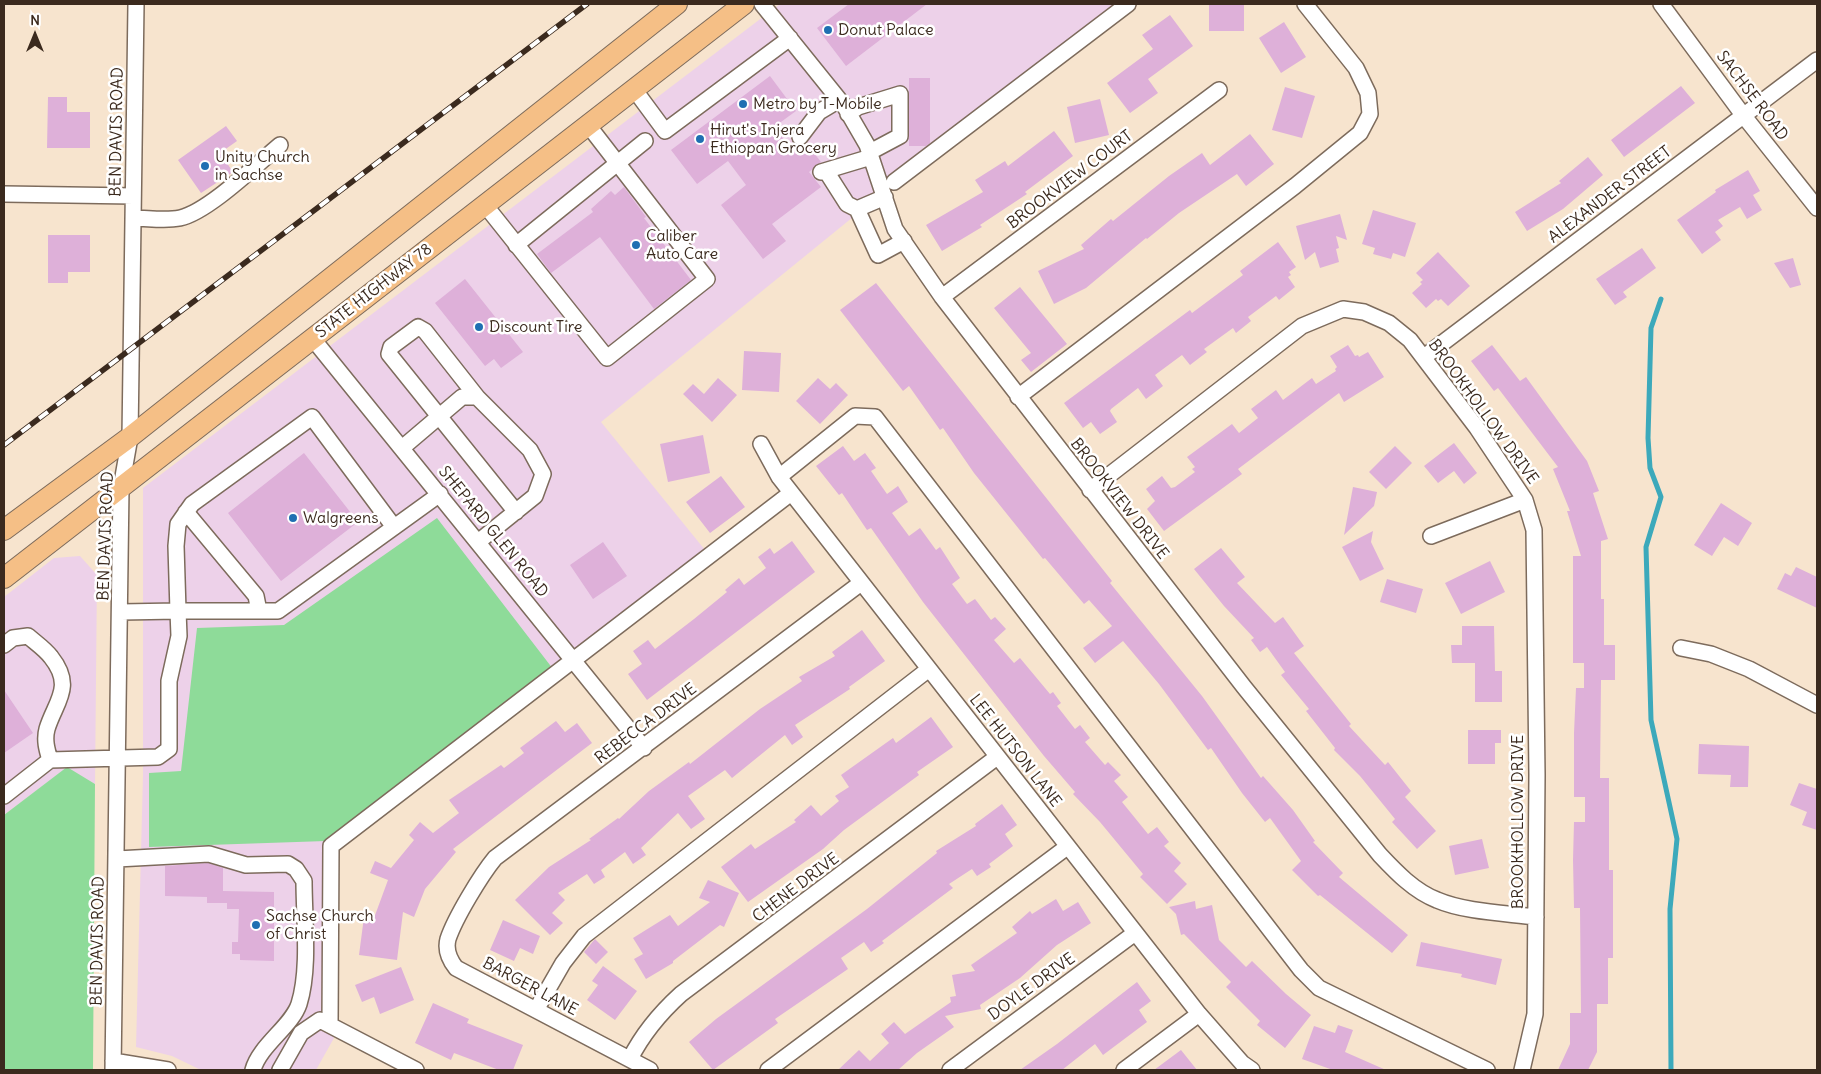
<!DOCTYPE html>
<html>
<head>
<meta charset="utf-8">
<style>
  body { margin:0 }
  #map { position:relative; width:1821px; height:1074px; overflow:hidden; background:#f7e4ce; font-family:Delius,sans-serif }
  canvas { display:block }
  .frame { position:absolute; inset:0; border:5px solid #3b2a1e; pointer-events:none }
  .north { position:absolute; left:10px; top:10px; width:50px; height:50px; -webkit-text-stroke:4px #fff; paint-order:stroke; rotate:0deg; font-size:14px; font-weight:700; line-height:20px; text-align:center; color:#3b2a1e }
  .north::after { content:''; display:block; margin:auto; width:18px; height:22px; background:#3b2a1e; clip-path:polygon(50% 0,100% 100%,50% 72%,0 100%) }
</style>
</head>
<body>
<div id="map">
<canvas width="1821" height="1074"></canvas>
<div class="frame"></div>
<div class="north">N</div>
</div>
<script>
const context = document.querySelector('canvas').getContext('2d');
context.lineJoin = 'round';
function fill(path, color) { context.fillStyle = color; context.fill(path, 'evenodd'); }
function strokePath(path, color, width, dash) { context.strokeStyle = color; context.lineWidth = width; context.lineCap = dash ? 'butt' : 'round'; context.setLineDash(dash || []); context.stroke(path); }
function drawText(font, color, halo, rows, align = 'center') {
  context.font = font + ' Delius,sans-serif'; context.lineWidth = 5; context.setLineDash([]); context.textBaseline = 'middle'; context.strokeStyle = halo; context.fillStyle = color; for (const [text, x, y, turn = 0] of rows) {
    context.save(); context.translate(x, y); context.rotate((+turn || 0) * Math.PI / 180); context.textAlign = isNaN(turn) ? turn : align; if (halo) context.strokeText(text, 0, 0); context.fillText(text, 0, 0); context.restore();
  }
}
const built = new Path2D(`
  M 780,4 L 1115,4 L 601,422 L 705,550 L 326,841 L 324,1020 L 334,1038 L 316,1070 L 201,1070 L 172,1056 L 136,1047 L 143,775 L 143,488 Z
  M 80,556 L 97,575 L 95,784 L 67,768 L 4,815 L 4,597 L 54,558 Z`);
const green = new Path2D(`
  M 437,518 L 553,669 L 326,841 L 149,847 L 149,773 L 181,771 L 197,628 L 284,625 Z
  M 67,767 L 95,784 L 93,1070 L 4,1070 L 4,815 Z`);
const stream = new Path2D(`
  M 1661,299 L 1651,328 L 1648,438 L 1650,468 L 1661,497 L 1646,547 L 1651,720 L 1677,839 L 1670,909 L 1671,1070`);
const building = new Path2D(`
  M 849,4 L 927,4 L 846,66 L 817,28 Z
  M 1209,4 L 1244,4 L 1244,31 L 1209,31 Z
  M 1170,15 L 1193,46 L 1148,79 L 1158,93 L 1130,113 L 1107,83 L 1153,49 L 1142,35 Z
  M 1284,22 L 1306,57 L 1281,73 L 1259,38 Z
  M 770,76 L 796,111 L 774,127 L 795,154 L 807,144 L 821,162 L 809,172 L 821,187 L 772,224 L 786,241 L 763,259 L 721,205 L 746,185 L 728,161 L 697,184 L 671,150 Z
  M 909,78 L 930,78 L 930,143 L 926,146 L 909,146 Z
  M 1681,86 L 1695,103 L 1624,157 L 1611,140 Z
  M 1285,87 L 1315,96 L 1302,138 L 1272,130 Z
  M 48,97 L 67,97 L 67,112 L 90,112 L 90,148 L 47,148 Z
  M 1100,99 L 1109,135 L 1075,143 L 1067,107 Z
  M 226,126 L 237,141 L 220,153 L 233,172 L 201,193 L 178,160 Z
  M 1054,131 L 1073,156 L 1025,192 L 1027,194 L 980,225 L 982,227 L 942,251 L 926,225 L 983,192 L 975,180 L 1005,161 L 1008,166 Z
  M 1250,134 L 1274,164 L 1246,186 L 1237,174 L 1179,213 L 1147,239 L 1146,238 L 1086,288 L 1054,304 L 1038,271 L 1084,249 L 1081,245 L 1111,219 L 1113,221 L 1169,176 L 1202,153 L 1210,165 Z
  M 1588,157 L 1603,175 L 1563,209 L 1527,231 L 1515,212 L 1561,183 L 1559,181 Z
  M 1748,170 L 1760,191 L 1753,195 L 1762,210 L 1747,219 L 1740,207 L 1718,220 L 1723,226 L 1715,232 L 1721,240 L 1702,254 L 1677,220 L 1716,192 L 1715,190 Z
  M 624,187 L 646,217 L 644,218 L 691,280 L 654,309 L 600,237 L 551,273 L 537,254 L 593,212 L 591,209 L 611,191 L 615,195 Z
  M 1373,210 L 1416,223 L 1405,257 L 1393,253 L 1391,259 L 1373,254 L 1375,248 L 1362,244 Z
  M 1340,214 L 1347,240 L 1336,236 L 1339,248 L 1336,249 L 1339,262 L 1320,268 L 1315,252 L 1305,260 L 1296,226 Z
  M 48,235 L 90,235 L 90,272 L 68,272 L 68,283 L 48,283 Z
  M 1278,242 L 1296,267 L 1289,272 L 1291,275 L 1288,277 L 1295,287 L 1279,300 L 1276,296 L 1248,317 L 1251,321 L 1236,333 L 1233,328 L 1204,349 L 1207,352 L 1190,365 L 1182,355 L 1155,375 L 1163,386 L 1146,399 L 1138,388 L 1111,409 L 1110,411 L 1117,422 L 1100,434 L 1091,422 L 1083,428 L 1064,403 L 1190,310 L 1192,313 L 1243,275 L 1240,271 Z
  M 1642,248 L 1656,268 L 1623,292 L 1627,297 L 1615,305 L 1596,279 Z
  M 1438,252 L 1470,286 L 1448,306 L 1441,299 L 1438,301 L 1436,299 L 1426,308 L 1412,293 L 1422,284 L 1420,282 L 1423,280 L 1416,273 Z
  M 1793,258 L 1801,285 L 1790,288 L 1774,263 Z
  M 465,279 L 523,352 L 501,368 L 494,359 L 485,366 L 435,303 Z
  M 876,283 L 1112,581 L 1110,583 L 1202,696 L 1261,778 L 1263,776 L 1293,810 L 1315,841 L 1313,842 L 1343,873 L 1339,877 L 1408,935 L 1392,953 L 1320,895 L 1318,896 L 1292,870 L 1301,861 L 1270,818 L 1265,822 L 1242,793 L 1211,748 L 1208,750 L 1159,684 L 1123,641 L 1095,663 L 1083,648 L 1112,626 L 1089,600 L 1084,604 L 1045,558 L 1043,559 L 974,473 L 943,428 L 940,430 L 909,386 L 903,391 L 840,310 Z
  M 1020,287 L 1067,344 L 1031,372 L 1021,360 L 1031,353 L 994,308 Z
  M 1348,345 L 1355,356 L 1358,355 L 1359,357 L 1368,352 L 1384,377 L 1344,402 L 1339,393 L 1238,469 L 1242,474 L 1164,531 L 1147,509 L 1155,501 L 1146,489 L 1162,476 L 1171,488 L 1175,487 L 1195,472 L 1192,469 L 1195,467 L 1187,457 L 1232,424 L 1239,433 L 1258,418 L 1251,409 L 1276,390 L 1283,400 L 1312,378 L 1316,384 L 1336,371 L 1335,369 L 1337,367 L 1330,356 Z
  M 1492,345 L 1520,381 L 1526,377 L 1587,461 L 1599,491 L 1593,493 L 1608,539 L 1601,541 L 1601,599 L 1604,599 L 1604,645 L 1615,645 L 1615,680 L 1601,680 L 1600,778 L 1609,778 L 1609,870 L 1613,870 L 1613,958 L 1608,958 L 1608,1004 L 1597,1004 L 1597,1052 L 1588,1070 L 1558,1070 L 1570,1044 L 1570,1013 L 1581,1013 L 1580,908 L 1574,908 L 1573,860 L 1574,822 L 1585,822 L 1585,797 L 1574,797 L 1574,733 L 1576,688 L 1584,688 L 1584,663 L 1573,663 L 1573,556 L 1581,556 L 1567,511 L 1570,511 L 1553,469 L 1558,467 L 1498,388 L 1494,391 L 1471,361 Z
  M 744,351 L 781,353 L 779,392 L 742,390 Z
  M 718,378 L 737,395 L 712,422 L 683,394 L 693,384 L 704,394 Z
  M 818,378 L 830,389 L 836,383 L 848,395 L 820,424 L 796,401 Z
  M 703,435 L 710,473 L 668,482 L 660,444 Z
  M 1454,443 L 1477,473 L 1464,484 L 1454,471 L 1438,483 L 1424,466 Z
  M 843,446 L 854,461 L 865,453 L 876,468 L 871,471 L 887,494 L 898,486 L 908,502 L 892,513 L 909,536 L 920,528 L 936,550 L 940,547 L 960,578 L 952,584 L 967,604 L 975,599 L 991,620 L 995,617 L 1006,629 L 994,640 L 1014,663 L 1020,658 L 1050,694 L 1053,692 L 1061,703 L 1057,706 L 1075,729 L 1080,725 L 1090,738 L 1085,742 L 1105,765 L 1108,762 L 1121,775 L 1114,781 L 1128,797 L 1122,802 L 1148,834 L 1157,827 L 1169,842 L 1164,846 L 1181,863 L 1174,871 L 1187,884 L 1167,904 L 1140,877 L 1143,874 L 1100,822 L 1073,794 L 1075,792 L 1044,756 L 923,602 L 871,528 L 867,530 L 842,493 L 839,495 L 816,466 Z
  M 1395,446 L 1412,463 L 1386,489 L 1369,472 Z
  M 304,453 L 358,522 L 281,581 L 228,513 Z
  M 721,476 L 745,507 L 710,533 L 686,502 Z
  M 1353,487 L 1377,492 L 1374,506 L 1344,535 Z
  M 1721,503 L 1752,523 L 1738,546 L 1724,537 L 1712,556 L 1694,545 Z
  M 1373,531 L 1371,542 L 1384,569 L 1360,581 L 1342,547 Z
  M 792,541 L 815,572 L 647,700 L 628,674 L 642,664 L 633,651 L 648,640 L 655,649 L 694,619 L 727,592 L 725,590 L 739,578 L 744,585 L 766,568 L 758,557 L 770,548 L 774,554 Z
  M 603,542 L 627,576 L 593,599 L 570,565 Z
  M 1221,548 L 1245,577 L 1237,583 L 1275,623 L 1283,617 L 1304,646 L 1294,653 L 1351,724 L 1349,726 L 1385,765 L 1388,762 L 1411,791 L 1405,797 L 1436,831 L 1417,849 L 1392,822 L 1395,819 L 1360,776 L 1334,750 L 1335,748 L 1306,711 L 1309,709 L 1281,675 L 1285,672 L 1267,647 L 1260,652 L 1251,640 L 1254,638 L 1224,606 L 1194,569 Z
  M 1490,561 L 1505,592 L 1461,614 L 1445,583 Z
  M 1796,567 L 1817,577 L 1817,608 L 1777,589 L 1785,573 L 1791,576 Z
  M 1387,579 L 1423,589 L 1416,613 L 1380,602 Z
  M 1462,626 L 1494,626 L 1495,671 L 1502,671 L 1502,702 L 1475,702 L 1475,663 L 1452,663 L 1451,645 L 1462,645 Z
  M 862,630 L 885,661 L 849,687 L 850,689 L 795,725 L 803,737 L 792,745 L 785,735 L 732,778 L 725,770 L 688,796 L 705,819 L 691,829 L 678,813 L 641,848 L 646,855 L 633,864 L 625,852 L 601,870 L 605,877 L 594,884 L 587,874 L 558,893 L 565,900 L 552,913 L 563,923 L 550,935 L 515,900 L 549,867 L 591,840 L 589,839 L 618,818 L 619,819 L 649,791 L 689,762 L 690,764 L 760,709 L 802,681 L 799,677 L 835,656 L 832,652 Z
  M 4,690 L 33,733 L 4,753 Z
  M 931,717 L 953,747 L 917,772 L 919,775 L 844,830 L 823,849 L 748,902 L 721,867 L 751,844 L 755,849 L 796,822 L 794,820 L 811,805 L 821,816 L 839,801 L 835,796 L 849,787 L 841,775 L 893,738 L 896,743 Z
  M 556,721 L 565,732 L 577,723 L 592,743 L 453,849 L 456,852 L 425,889 L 414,917 L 403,912 L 397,960 L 359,955 L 364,917 L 374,918 L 388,880 L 370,873 L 375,861 L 391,868 L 414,840 L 409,835 L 420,822 L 433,833 L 459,813 L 449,800 L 501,765 L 504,768 L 524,753 L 520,748 Z
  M 1468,730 L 1501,730 L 1501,743 L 1495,743 L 1495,764 L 1468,764 Z
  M 1699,744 L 1749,746 L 1748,787 L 1730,787 L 1731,775 L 1698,774 Z
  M 1799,783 L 1817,789 L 1817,830 L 1802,825 L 1807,812 L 1790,805 Z
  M 1002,804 L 1017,825 L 1005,834 L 1013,846 L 989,864 L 991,867 L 977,876 L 972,869 L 949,884 L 953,888 L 882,941 L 884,943 L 871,952 L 864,942 L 841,958 L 848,969 L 775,1019 L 778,1023 L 713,1070 L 689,1042 L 716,1019 L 867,909 L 937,853 L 936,851 L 976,826 L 975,824 Z
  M 1482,839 L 1489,868 L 1455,875 L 1449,846 Z
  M 208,863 L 223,868 L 223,891 L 274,892 L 274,961 L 240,960 L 240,954 L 232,954 L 232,942 L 238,942 L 239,909 L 227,909 L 227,903 L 207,903 L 207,897 L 165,896 L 165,866 Z
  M 708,880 L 739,893 L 724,927 L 720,925 L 673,961 L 673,963 L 646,979 L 634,959 L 643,954 L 633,938 L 670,915 L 678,926 L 710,902 L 699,898 Z
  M 1056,899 L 1063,911 L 1078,902 L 1091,923 L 1057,945 L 1020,978 L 980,1005 L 981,1009 L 945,1016 L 954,1027 L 917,1053 L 898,1070 L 838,1070 L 859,1050 L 870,1061 L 889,1043 L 881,1034 L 894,1022 L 905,1034 L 951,1002 L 950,997 L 956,996 L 952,975 L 975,971 L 971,965 L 1017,933 L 1012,927 L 1030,911 L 1032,914 Z
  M 1195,901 L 1196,909 L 1212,905 L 1219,940 L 1246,967 L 1252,961 L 1286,994 L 1311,1015 L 1285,1048 L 1257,1025 L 1260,1021 L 1226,987 L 1231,982 L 1184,934 L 1181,935 L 1176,914 L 1169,907 Z
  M 503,920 L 540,936 L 533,954 L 520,948 L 514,961 L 490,950 Z
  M 595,939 L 608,952 L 596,964 L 584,952 Z
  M 1421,942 L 1502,959 L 1496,985 L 1461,977 L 1462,974 L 1416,966 Z
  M 603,966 L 637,991 L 615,1020 L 587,1000 L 598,985 L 592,981 Z
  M 401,967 L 414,1000 L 380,1014 L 374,997 L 362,1002 L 355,985 Z
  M 1137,982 L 1151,1001 L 1139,1010 L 1147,1022 L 1103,1055 L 1095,1044 L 1062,1070 L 1020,1070 L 1057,1044 Z
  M 433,1003 L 469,1019 L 467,1023 L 523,1045 L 513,1070 L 499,1070 L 454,1053 L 451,1060 L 415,1043 Z
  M 1338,1025 L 1353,1030 L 1345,1052 L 1386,1070 L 1333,1070 L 1302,1059 L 1314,1026 L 1335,1033 Z
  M 1181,1050 L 1197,1070 L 1154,1070 Z`);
const minor = new Path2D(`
  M 762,4 L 845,107 L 867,145 L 895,229 L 942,297 L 1244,687 L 1380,855 C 1396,872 1414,891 1437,900 C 1465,912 1505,913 1536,917
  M 1661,4 L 1743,115 L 1817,208
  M 634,89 L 665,131 L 790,38
  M 848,114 L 858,107 L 900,94 L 900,136 L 870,152
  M 800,137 L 819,112 L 839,100
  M 826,171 L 847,204 L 857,209
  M 821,172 L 871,157
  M 894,182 L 1128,4
  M 4,194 L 133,196
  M 885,197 L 857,209 L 878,255 L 904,241
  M 485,205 L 607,358 L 707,279 L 588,125
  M 133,218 C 148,218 165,221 180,218 C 208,212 257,164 280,145
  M 516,245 L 645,141
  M 942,297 L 1219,90
  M 313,339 L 644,748
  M 1424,357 L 1817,60
  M 477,397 L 425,331 L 418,327 L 391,347 L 389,354 L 516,512
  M 1018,397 L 1295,186 L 1360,133 L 1370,114 L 1368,93 L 1356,68 L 1305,4
  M 761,444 L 779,477 L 1199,1014 L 1242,1063 L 1252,1070
  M 402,448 L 462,397 L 477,397 L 530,450 L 543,474 L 535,496 L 478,542
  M 779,477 L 855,416 L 875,417 L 1301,970 L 1319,988 L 1487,1070
  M 1090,490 L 1302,326 L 1343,309 L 1364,312 L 1389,323 L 1410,340 L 1477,428 L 1525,500 L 1534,530 L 1537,775 L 1535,1014 L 1522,1070
  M 186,512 L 256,596 L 259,611
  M 1431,536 L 1525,500
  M 121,612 L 178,611 L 176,546 L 178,524 L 192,504 L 312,417 L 394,527
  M 4,645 L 13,638 L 28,636 C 36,643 45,649 51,657 C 75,687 55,702 47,729 C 44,740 47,750 50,760
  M 1681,648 L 1711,654 L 1749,669 L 1817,705
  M 4,796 L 50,760 L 158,757 L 169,749 L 169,681 L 179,636 L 178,611 L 278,611 L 440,494
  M 117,859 L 209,854 L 246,865 L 288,864 L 296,869 L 304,881 C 304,918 310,969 299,1004 C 292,1026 259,1046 253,1070
  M 536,1010 L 563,963 L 584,936 L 929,669
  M 330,1024 L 331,846 L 791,493
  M 630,1059 C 643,1033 659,1014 681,994 L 997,757
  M 113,1061 L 168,1070
  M 113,1070 L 121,488 L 130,437 L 136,4
  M 280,1070 L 301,1033 L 320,1020 L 416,1070
  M 650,1070 L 456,968 C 449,959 445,950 448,939 C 455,918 481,875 495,858 L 861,583
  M 768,1070 L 1067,847
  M 950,1070 L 1135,933
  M 1124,1070 L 1199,1014`);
const major = new Path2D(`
  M 4,530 L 130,437 L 677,4
  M 4,578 L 744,4`);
const rail = new Path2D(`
  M 4,445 L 587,4`);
const markers = [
  [828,30,5,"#1f6fb2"],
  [743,104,5,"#1f6fb2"],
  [700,139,5,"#1f6fb2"],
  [205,166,5,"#1f6fb2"],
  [636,245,5,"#1f6fb2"],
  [479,327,5,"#1f6fb2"],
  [293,518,5,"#1f6fb2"],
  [256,925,5,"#1f6fb2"]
];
const poiNames = [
  ["Donut Palace",838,30],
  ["Metro by T-Mobile",753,104],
  ["Hirut's Injera",710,130],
  ["Ethiopan Grocery",710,148],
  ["Unity Church",215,157],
  ["in Sachse",215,175],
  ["Caliber",646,236],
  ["Auto Care",646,254],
  ["Discount Tire",489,327],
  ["Walgreens",303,518],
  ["Sachse Church",266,916],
  ["of Christ",266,934]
];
const streetNames = [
  ["SACHSE ROAD",1752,96,53],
  ["BEN DAVIS ROAD",117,132,-89],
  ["BROOKVIEW COURT",1070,180,-37],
  ["ALEXANDER STREET",1610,195,-37],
  ["STATE HIGHWAY 78",374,291,-38],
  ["BROOKHOLLOW DRIVE",1483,412,54],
  ["BROOKVIEW DRIVE",1119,499,52],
  ["SHEPARD GLEN ROAD",493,532,51],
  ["BEN DAVIS ROAD",106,536,-88],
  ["REBECCA DRIVE",646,724,-37],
  ["LEE HUTSON LANE",1015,751,52],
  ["BROOKHOLLOW DRIVE",1518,822,-90],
  ["CHENE DRIVE",796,888,-37],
  ["BEN DAVIS ROAD",98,941,-89],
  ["BARGER LANE",530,987,28],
  ["DOYLE DRIVE",1032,987,-36]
];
fill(built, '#edd1e9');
fill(green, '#8edb99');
strokePath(stream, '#3ca9bb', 5);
fill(building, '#deb0d9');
strokePath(minor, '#7d6b5c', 18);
strokePath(major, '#7d6b5c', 22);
strokePath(minor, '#fff', 15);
strokePath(major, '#f5bf86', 20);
strokePath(rail, '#3b2a1e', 5.5);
strokePath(rail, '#fff', 4, [11]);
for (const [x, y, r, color] of markers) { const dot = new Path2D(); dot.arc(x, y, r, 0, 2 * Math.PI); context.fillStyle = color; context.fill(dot); strokePath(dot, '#fff', 2); }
drawText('16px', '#3b2a1e', '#fff', poiNames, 'left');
drawText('16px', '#3b2a1e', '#fff', streetNames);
</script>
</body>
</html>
